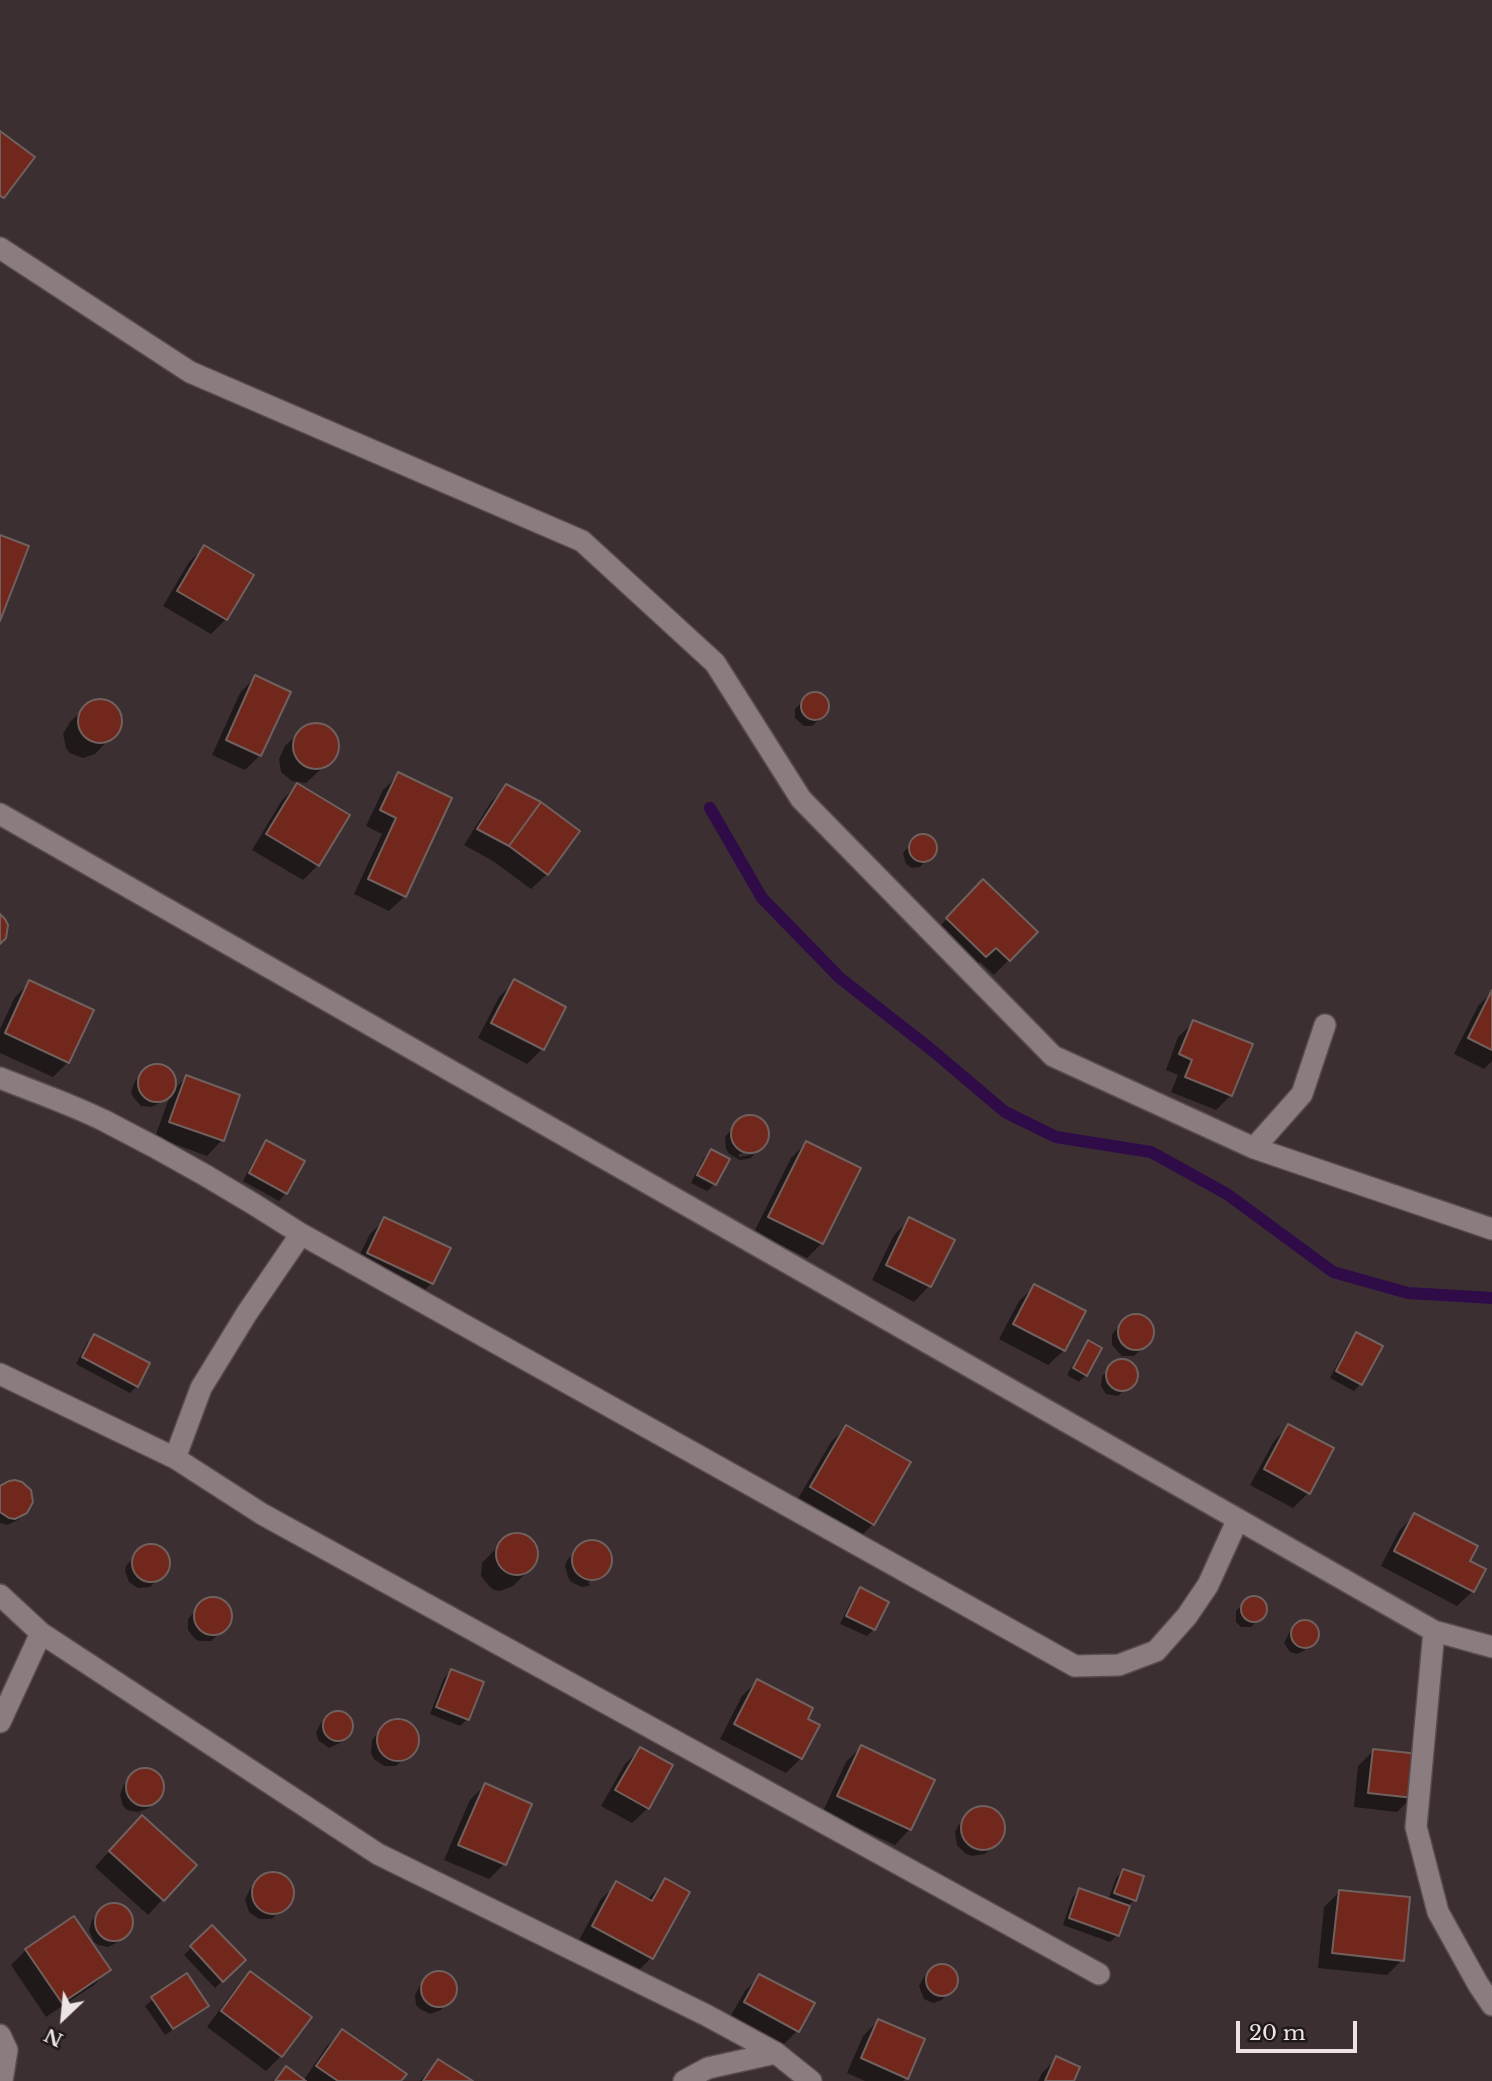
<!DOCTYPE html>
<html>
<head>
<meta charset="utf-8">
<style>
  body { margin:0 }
  #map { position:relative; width:1492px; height:2081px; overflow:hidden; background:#3c2f32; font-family:"Libre Baskerville",serif }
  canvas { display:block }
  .north { position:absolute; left:28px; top:1983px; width:70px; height:70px; -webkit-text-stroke:5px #1f191a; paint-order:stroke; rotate:206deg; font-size:19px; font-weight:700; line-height:28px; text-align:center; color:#ece4e5 }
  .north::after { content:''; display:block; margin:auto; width:24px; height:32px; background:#ece4e5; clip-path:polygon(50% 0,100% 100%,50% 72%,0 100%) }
  .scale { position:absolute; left:1236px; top:2021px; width:121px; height:32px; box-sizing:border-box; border:4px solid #ece4e5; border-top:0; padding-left:9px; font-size:21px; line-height:24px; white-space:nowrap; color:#ece4e5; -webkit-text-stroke:5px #1f191a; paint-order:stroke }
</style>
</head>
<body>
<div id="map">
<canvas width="1492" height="2081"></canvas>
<div class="north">N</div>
<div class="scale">20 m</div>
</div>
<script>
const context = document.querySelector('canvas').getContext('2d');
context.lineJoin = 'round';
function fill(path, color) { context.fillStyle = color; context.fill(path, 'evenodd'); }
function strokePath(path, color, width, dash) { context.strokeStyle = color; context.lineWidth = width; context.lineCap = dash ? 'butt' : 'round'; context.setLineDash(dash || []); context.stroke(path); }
const shadow = new Path2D(`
  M 204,547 L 226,619 L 211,634 L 163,606 L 189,562 Z
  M 255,677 L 260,755 L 245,770 L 212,755 L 240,693 Z
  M 817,694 L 827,701 L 826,713 L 812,726 L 804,726 L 795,718 L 795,709 L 809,695 Z
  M 91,702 L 106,702 L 117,710 L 120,723 L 119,729 L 95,754 L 83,758 L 70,753 L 66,748 L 63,734 L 70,722 Z
  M 320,725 L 327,728 L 335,738 L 336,752 L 333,758 L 306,783 L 292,781 L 281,772 L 279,759 L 285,746 L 301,730 L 307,726 Z
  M 398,775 L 405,896 L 389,911 L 354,894 L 382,834 L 366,826 L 383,790 Z
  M 297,785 L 318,865 L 303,880 L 252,850 L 282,800 Z
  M 506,787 L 578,831 L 547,874 L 531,889 L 493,861 L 464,845 L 491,802 Z
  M 919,836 L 930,838 L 935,844 L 934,852 L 920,867 L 912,868 L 906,864 L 903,853 Z
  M 983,882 L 1036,932 L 994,975 L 980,962 L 970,971 L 932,934 Z
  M 30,982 L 68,1062 L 53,1077 L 0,1053 L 0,1029 L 15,997 Z
  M 514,982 L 564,1007 L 542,1049 L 527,1064 L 478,1038 L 499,997 Z
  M 1492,992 L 1492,1061 L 1484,1069 L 1454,1054 L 1478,1006 Z
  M 1194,1022 L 1231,1095 L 1216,1110 L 1171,1092 L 1178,1075 L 1166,1070 L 1178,1037 Z
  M 158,1066 L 168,1070 L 174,1081 L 171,1092 L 160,1103 L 151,1107 L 141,1106 L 133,1097 L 131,1092 L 135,1081 L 147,1069 Z
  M 186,1077 L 238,1096 L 222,1140 L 207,1156 L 155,1137 L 171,1093 Z
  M 746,1117 L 758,1118 L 766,1126 L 768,1137 L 766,1142 L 759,1150 L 739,1154 L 739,1157 L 754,1154 L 751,1158 L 740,1160 L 729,1154 L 726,1149 L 725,1137 L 736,1124 Z
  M 267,1142 L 303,1162 L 286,1193 L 279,1201 L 243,1181 L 260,1149 Z
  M 806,1143 L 822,1243 L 807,1258 L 754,1232 L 791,1158 Z
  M 711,1151 L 715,1184 L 707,1191 L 691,1183 L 704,1158 Z
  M 385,1219 L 432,1283 L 416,1298 L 353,1268 L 370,1234 Z
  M 909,1220 L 952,1241 L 929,1286 L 914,1302 L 872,1280 L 894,1235 Z
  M 1035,1286 L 1084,1312 L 1064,1350 L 1048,1365 L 999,1339 L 1019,1301 Z
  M 1132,1316 L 1143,1317 L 1150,1325 L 1152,1335 L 1151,1340 L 1134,1356 L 1122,1356 L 1112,1345 L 1112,1334 L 1123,1322 Z
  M 1356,1335 L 1361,1383 L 1354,1391 L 1330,1378 L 1349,1342 Z
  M 94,1336 L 137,1386 L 130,1393 L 76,1364 L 87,1343 Z
  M 1088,1342 L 1086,1375 L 1079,1382 L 1067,1375 L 1081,1350 Z
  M 1126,1361 L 1130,1363 L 1136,1371 L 1135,1379 L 1118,1396 L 1106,1394 L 1101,1386 L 1102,1376 L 1117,1362 Z
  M 1289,1426 L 1308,1493 L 1293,1508 L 1250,1485 L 1274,1441 Z
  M 846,1427 L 873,1524 L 858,1539 L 796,1502 L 831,1442 Z
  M 0,1489 L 26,1512 L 18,1520 L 7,1525 L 0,1523 Z
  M 1414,1515 L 1468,1562 L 1473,1591 L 1457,1606 L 1381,1566 L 1399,1531 Z
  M 513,1535 L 526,1537 L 535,1546 L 536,1559 L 529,1570 L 513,1586 L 500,1591 L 494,1590 L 489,1586 L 481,1576 L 482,1563 L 507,1537 Z
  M 595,1543 L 605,1548 L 608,1553 L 609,1565 L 601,1576 L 588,1582 L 590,1585 L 594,1583 L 588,1586 L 582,1587 L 571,1582 L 568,1577 L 565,1566 L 567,1560 L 584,1544 Z
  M 152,1546 L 157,1547 L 166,1555 L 168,1566 L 166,1571 L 150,1587 L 138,1588 L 129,1582 L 125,1571 L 126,1566 L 141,1549 Z
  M 861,1590 L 874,1629 L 867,1636 L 840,1624 L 853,1597 Z
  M 1250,1598 L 1257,1598 L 1265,1606 L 1264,1613 L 1251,1627 L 1241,1627 L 1236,1622 L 1236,1611 Z
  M 214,1599 L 225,1603 L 228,1608 L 230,1613 L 228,1625 L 211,1641 L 200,1641 L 195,1639 L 188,1630 L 188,1619 L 203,1602 Z
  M 1304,1622 L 1311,1624 L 1316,1631 L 1315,1639 L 1305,1650 L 1297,1654 L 1290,1652 L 1284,1643 L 1289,1633 L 1297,1625 Z
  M 451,1671 L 467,1719 L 460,1726 L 430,1714 L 444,1678 Z
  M 757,1681 L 805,1720 L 801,1758 L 786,1773 L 720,1739 L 742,1696 Z
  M 337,1712 L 349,1718 L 351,1726 L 348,1735 L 340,1743 L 329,1748 L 318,1740 L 316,1732 L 321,1723 L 329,1716 Z
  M 394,1721 L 407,1723 L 415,1732 L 417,1738 L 414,1750 L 396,1766 L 384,1766 L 374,1759 L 371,1753 L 372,1740 L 383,1727 Z
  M 861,1747 L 910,1829 L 895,1845 L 823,1811 L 846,1762 Z
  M 640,1749 L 648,1808 L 632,1823 L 601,1806 L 625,1764 Z
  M 1373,1751 L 1412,1797 L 1397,1812 L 1354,1807 L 1358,1766 Z
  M 141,1770 L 152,1771 L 157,1774 L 162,1784 L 163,1790 L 157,1800 L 149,1808 L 138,1812 L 127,1810 L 123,1806 L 120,1795 L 124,1784 Z
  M 485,1785 L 529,1805 L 504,1864 L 489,1879 L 444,1860 L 470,1800 Z
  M 976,1809 L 989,1809 L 1000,1817 L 1003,1829 L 1002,1835 L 985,1854 L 972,1856 L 966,1854 L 957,1845 L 955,1832 L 958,1826 Z
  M 127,1832 L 194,1865 L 148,1915 L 95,1867 Z
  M 1123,1871 L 1134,1900 L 1128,1906 L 1117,1935 L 1110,1942 L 1063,1925 L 1072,1898 L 1079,1890 L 1108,1900 L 1116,1878 Z
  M 274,1873 L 285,1878 L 289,1883 L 292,1895 L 289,1901 L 272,1919 L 259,1919 L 249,1912 L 245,1900 L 250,1889 L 257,1881 L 268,1874 Z
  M 665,1880 L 688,1892 L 651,1958 L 636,1973 L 578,1942 L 601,1899 L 617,1884 L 647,1900 Z
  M 1339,1892 L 1402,1960 L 1387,1975 L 1318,1968 L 1324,1907 Z
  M 115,1905 L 126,1910 L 131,1920 L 129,1930 L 118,1942 L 108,1947 L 98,1945 L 94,1942 L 89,1931 L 92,1920 L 104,1908 Z
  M 73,1918 L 109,1970 L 94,1985 L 46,2017 L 11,1965 L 26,1950 Z
  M 212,1927 L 243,1960 L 215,1988 L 184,1955 Z
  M 941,1965 L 950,1968 L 957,1980 L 956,1985 L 942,2000 L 933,2003 L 924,1999 L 919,1986 L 924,1977 L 932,1969 Z
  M 442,1973 L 447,1975 L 454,1982 L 455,1993 L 441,2010 L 430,2014 L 420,2009 L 416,2005 L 415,1995 L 420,1985 L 432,1974 Z
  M 250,1974 L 281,2056 L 266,2071 L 207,2027 L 235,1989 Z
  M 760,1976 L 797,2031 L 782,2046 L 730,2017 L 745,1991 Z
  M 153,1999 L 207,2005 L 200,2012 L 165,2035 L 145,2006 Z
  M 878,2021 L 906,2078 L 903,2081 L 865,2081 L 847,2073 L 863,2036 Z
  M 342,2031 L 399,2081 L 273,2081 L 286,2069 L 303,2081 L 327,2046 Z
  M 1057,2058 L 1072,2081 L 1038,2081 L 1042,2073 Z
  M 438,2061 L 469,2081 L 420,2081 Z`);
const stream = new Path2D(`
  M 710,808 L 762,898 L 840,978 L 933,1051 L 1005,1112 L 1056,1137 L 1151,1152 L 1227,1194 L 1333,1272 L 1408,1293 L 1492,1298`);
const building = new Path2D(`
  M 0,131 L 35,157 L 4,198 L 0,196 Z
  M 0,535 L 29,546 L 0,621 Z
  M 204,545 L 254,575 L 227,620 L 177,591 Z
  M 255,675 L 291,692 L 261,756 L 226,740 Z
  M801 706a14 14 0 1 1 28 0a14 14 0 1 1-28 0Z
  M78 721a22 22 0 1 1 44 0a22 22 0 1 1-44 0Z
  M293 746a23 23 0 1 1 46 0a23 23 0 1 1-46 0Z
  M 398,772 L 452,798 L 406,897 L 368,879 L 396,818 L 380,810 Z
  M 297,783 L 350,815 L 319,866 L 266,834 Z
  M 506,784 L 541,802 L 509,846 L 477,829 Z
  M 541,802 L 580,831 L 548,875 L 509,846 Z
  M909 848a14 14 0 1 1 28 0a14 14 0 1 1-28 0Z
  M 983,879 L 1038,932 L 1010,961 L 996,948 L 986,957 L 946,918 Z
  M 0,914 L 5,919 L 8,925 L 6,938 L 0,944 Z
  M 514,979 L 566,1007 L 544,1050 L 491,1023 Z
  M 29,980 L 94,1010 L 69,1063 L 5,1033 Z
  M 1492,990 L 1492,1050 L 1468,1038 Z
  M 1193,1020 L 1253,1044 L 1232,1096 L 1185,1077 L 1192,1060 L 1179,1054 Z
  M138 1083a19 19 0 1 1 38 0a19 19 0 1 1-38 0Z
  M 186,1075 L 240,1095 L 224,1141 L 169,1122 Z
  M731 1134a19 19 0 1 1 38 0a19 19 0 1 1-38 0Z
  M 266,1140 L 305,1161 L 287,1194 L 249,1173 Z
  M 806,1141 L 861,1168 L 823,1244 L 768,1217 Z
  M 711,1149 L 730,1159 L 716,1185 L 697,1175 Z
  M 384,1217 L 451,1248 L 433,1284 L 367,1253 Z
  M 909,1217 L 955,1240 L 931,1287 L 886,1265 Z
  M 1034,1284 L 1086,1311 L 1065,1351 L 1013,1324 Z
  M1118 1332a18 18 0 1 1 36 0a18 18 0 1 1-36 0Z
  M 1356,1332 L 1383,1346 L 1362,1385 L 1336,1371 Z
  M 94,1334 L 150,1363 L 138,1387 L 82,1357 Z
  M 1088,1340 L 1102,1348 L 1087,1376 L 1073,1368 Z
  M1106 1375a16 16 0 1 1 32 0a16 16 0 1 1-32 0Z
  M 1288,1424 L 1334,1448 L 1310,1494 L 1264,1469 Z
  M 846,1425 L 911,1462 L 874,1525 L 810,1487 Z
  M 15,1480 L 22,1482 L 31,1490 L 33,1502 L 27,1513 L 15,1519 L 9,1518 L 0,1512 L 0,1486 L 9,1481 Z
  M 1414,1513 L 1478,1546 L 1470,1561 L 1486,1569 L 1474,1592 L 1394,1551 Z
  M496 1554a21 21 0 1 1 42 0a21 21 0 1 1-42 0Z
  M572 1560a20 20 0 1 1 40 0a20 20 0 1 1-40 0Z
  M132 1563a19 19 0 1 1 38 0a19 19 0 1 1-38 0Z
  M 860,1587 L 889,1602 L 875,1630 L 846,1616 Z
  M1241 1609a13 13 0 1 1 26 0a13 13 0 1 1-26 0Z
  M194 1616a19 19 0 1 1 38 0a19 19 0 1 1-38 0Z
  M1291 1634a14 14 0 1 1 28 0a14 14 0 1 1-28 0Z
  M 451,1669 L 484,1682 L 469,1720 L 436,1707 Z
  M 757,1679 L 813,1708 L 808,1719 L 820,1725 L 802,1759 L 734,1724 Z
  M323 1726a15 15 0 1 1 30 0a15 15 0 1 1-30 0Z
  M377 1740a21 21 0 1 1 42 0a21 21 0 1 1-42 0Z
  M 861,1745 L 935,1780 L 911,1830 L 837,1796 Z
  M 640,1747 L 673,1765 L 649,1809 L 615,1790 Z
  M 1373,1749 L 1419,1754 L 1414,1798 L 1368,1793 Z
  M126 1787a19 19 0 1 1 38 0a19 19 0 1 1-38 0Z
  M 485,1783 L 532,1804 L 506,1865 L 458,1845 Z
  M961 1828a22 22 0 1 1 44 0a22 22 0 1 1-44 0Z
  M 142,1815 L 197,1865 L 164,1901 L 109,1851 Z
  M 1123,1869 L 1144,1876 L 1136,1901 L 1114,1893 Z
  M252 1893a21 21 0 1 1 42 0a21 21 0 1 1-42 0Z
  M 665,1878 L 690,1892 L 653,1959 L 592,1926 L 616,1881 L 652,1901 Z
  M 1079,1888 L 1130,1906 L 1119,1936 L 1069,1918 Z
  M 1339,1890 L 1410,1897 L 1404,1961 L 1332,1953 Z
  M95 1922a19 19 0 1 1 38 0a19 19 0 1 1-38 0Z
  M 74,1916 L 111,1970 L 62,2003 L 25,1949 Z
  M 212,1925 L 246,1960 L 223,1982 L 190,1946 Z
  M926 1980a16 16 0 1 1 32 0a16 16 0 1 1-32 0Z
  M421 1989a18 18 0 1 1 36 0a18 18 0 1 1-36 0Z
  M 250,1971 L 312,2017 L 282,2057 L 221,2011 Z
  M 187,1973 L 209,2006 L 173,2029 L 151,1997 Z
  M 759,1974 L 815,2003 L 799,2032 L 744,2002 Z
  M 878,2019 L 925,2039 L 908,2079 L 861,2058 Z
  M 342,2029 L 407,2074 L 401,2081 L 338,2081 L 316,2066 Z
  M 1056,2056 L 1080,2067 L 1074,2081 L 1045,2081 Z
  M 438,2059 L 473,2081 L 423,2081 Z
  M 286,2066 L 306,2081 L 275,2081 Z`);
const street = new Path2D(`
  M 0,248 L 190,372 L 582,541 L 715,663 L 801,799 L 1053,1056 L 1254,1148 L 1302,1094 L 1325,1025
  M 0,814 L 1434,1631 L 1492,1647
  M 0,1078 C 35,1092 71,1104 105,1121 C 172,1155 238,1193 301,1234 L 1075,1666 L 1119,1665 L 1156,1651 L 1187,1616 L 1208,1585 L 1237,1521
  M 1254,1148 L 1492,1229
  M 0,1374 L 175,1458 L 262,1514 L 1099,1974
  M 175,1458 L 201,1388 L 247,1313 L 301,1234
  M 0,1595 L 41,1633 L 378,1854 L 706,2015 L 776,2053 L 811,2081
  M 1434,1631 L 1416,1827 L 1438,1912 L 1478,1984 L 1492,2005
  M 0,1722 L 41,1633
  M 0,2035 L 7,2050 L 2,2081
  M 684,2081 L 708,2068 L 776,2053`);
fill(shadow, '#0007');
strokePath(stream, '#2f0b48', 12);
fill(building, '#71271b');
strokePath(building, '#70615e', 2);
strokePath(street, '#574c4f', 24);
strokePath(street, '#8b7c7f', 21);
</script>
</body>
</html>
